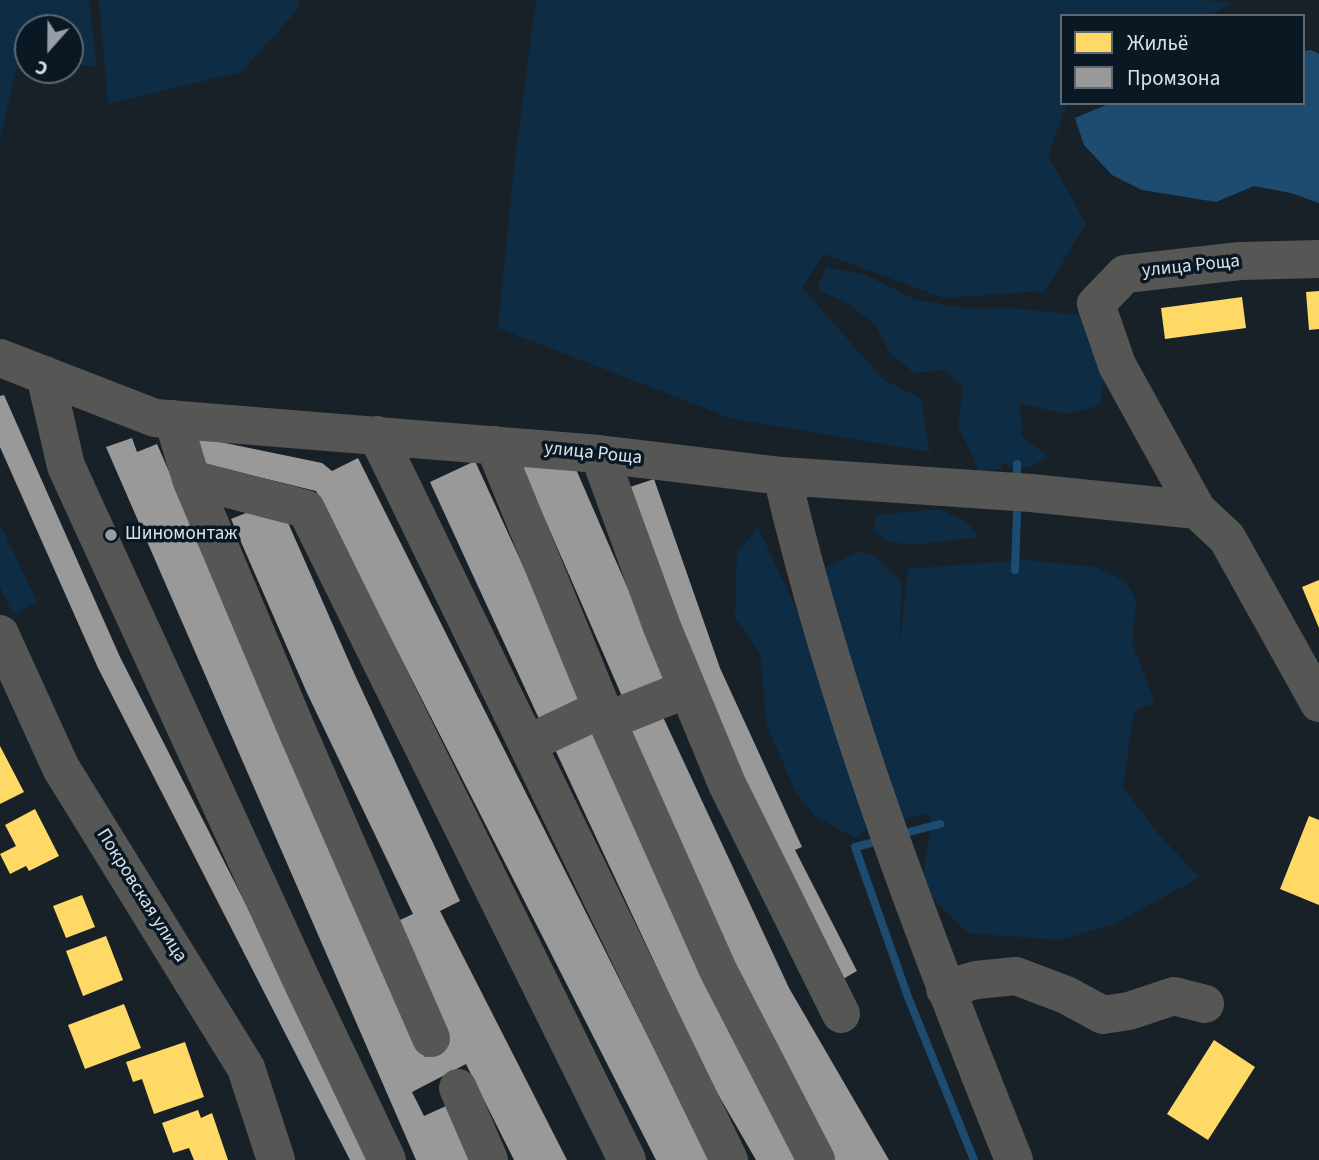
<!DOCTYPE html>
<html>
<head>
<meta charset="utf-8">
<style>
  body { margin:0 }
  #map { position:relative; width:1319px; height:1160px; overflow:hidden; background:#192128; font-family:"Source Sans 3",sans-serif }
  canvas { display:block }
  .legend { position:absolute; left:1060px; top:14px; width:245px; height:91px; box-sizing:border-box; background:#0a1824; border:2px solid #5c6974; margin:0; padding:9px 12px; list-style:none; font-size:21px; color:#d8e2eb }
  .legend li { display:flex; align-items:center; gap:14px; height:35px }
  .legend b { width:35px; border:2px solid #5c6974 }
  .north { position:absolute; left:14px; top:14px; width:70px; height:70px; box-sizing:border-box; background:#0a1824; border:2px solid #5c6974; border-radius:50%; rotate:201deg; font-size:19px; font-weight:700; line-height:28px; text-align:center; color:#d8e2eb }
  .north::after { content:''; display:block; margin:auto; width:24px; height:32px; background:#959ea7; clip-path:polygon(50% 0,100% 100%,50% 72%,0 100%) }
</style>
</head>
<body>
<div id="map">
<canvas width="1319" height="1160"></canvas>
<ul class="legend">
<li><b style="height:19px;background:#ffd966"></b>Жильё</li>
<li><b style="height:19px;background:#999"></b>Промзона</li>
</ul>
<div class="north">С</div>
</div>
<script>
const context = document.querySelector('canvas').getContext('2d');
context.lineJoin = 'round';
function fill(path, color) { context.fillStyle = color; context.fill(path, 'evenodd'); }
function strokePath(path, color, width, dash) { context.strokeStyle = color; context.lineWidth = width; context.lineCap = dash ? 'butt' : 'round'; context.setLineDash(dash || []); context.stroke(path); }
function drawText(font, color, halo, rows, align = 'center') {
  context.font = font + ' "Source Sans 3",sans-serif'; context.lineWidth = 7; context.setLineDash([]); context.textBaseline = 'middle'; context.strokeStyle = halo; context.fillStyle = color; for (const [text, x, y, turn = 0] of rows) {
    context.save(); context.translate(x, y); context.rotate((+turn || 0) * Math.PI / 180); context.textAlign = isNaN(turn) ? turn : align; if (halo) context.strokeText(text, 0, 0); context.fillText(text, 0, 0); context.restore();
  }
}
const green = new Path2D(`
  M 0,0 L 89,0 L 97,67 L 70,63 L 70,28 L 28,28 L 28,57 L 19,56 L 0,140 Z
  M 99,0 L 297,0 L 300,7 L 241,72 L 108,104 Z
  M 536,0 L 1208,0 L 1232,4 L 1207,16 L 1062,16 L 1062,103 L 1067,103 L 1048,156 L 1086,224 L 1045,291 L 944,298 L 824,254 L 802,288 L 884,380 L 921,398 L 930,452 L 733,419 L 498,328 L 515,159 Z
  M 826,267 L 865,275 L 916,300 L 972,309 L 1010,308 L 1082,315 L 1105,359 L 1101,405 L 1066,414 L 1019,403 L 1023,430 L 1021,435 L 1048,457 L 1030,467 L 1009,467 L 1005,462 L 1000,469 L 979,471 L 958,425 L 963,388 L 945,370 L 914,373 L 889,352 L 876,325 L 849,304 L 817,289 Z
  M 940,509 L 967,522 L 980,537 L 910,545 L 888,541 L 874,530 L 876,515 Z
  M 0,524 L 37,602 L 13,614 L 0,587 Z
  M 758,528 L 796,608 L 831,697 L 872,825 L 855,838 L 815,816 L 796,793 L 767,725 L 760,654 L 746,631 L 735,619 L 737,552 Z
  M 859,552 L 874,555 L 901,581 L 900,642 L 908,569 L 1026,560 L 1095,567 L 1127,582 L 1136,602 L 1132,643 L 1155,703 L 1134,711 L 1123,787 L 1159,835 L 1200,877 L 1114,924 L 1060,940 L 968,933 L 921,886 L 932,824 L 927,813 L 904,820 L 888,771 L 852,693 L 828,590 L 826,567 Z`);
const water = new Path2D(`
  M 1311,50 L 1319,54 L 1319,203 L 1291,193 L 1254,186 L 1216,202 L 1142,190 L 1112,175 L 1084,145 L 1075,118 L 1111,103 L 1303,103 L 1303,51 Z`);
const homes = new Path2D(`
  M 1319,291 L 1319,329 L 1309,330 L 1306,292 Z
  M 1242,297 L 1246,328 L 1165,339 L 1161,308 Z
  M 1319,580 L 1319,628 L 1302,587 Z
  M 0,746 L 24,792 L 0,804 Z
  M 35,809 L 59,856 L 29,871 L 26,866 L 10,874 L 0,854 L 16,846 L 5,825 Z
  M 1309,816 L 1319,820 L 1319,905 L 1280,889 Z
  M 82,895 L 95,927 L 66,938 L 53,906 Z
  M 106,936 L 123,980 L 83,996 L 66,951 Z
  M 124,1004 L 141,1048 L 85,1069 L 68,1025 Z
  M 1214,1040 L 1255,1067 L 1208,1140 L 1167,1114 Z
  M 185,1042 L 204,1097 L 154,1114 L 142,1079 L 133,1082 L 126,1062 Z
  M 198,1110 L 201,1118 L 212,1113 L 228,1160 L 194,1160 L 189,1148 L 173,1153 L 162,1123 Z`);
const industry = new Path2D(`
  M 4,395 L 120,657 L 376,1160 L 350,1160 L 98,668 L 0,447 L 0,396 Z
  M 191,436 L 322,463 L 332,471 L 358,458 L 710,1160 L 656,1160 L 316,491 L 201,463 Z
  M 132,438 L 137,452 L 157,444 L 425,1057 L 449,1045 L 391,924 L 413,914 L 307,693 L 231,519 L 261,507 L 286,518 L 354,673 L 460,901 L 440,911 L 567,1160 L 514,1160 L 466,1064 L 412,1092 L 424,1116 L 446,1106 L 469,1160 L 416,1160 L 106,447 Z
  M 475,461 L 585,701 L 540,721 L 430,482 Z
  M 539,462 L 575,467 L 669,683 L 624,701 L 533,492 L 515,468 Z
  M 654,479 L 720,668 L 802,847 L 795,850 L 857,971 L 836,983 L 728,752 L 630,487 Z
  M 663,717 L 789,988 L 889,1160 L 831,1160 L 618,735 Z
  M 597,722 L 814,1160 L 756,1160 L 708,1077 L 552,743 Z`);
const stream = new Path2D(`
  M 1017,464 L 1017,480
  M 1015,570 L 1017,513
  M 909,832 L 940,824
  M 871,843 L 855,847 L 908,997 L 974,1160`);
const minor = new Path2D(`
  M 1319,259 L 1240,261 L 1125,274 L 1096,304 L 1117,365 L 1197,510 L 1227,538 L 1319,703
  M 0,358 L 155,418 L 599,454 L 782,476 L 1031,493 L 1197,510
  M 45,375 L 66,466 L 299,975 L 387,1160
  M 173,419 L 191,479 L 306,509 L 627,1160
  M 377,435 L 729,1160
  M 494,445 L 607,721 L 718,970 L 816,1160
  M 599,454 L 662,627 L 727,784 L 841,1014
  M 782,476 C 837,710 924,937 1014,1160
  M 191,479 L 298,733 L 431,1038
  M 0,634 L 61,768 L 246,1068 L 276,1160
  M 607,721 L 687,689
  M 527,744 L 603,708
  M 945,989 L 976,980 L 1016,976 L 1066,995 L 1103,1015 L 1129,1011 L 1174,996 L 1205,1004
  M 458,1088 L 489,1160`);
const markers = [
  [111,535,7,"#959ea7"]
];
const streetNames = [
  ["улица Роща",1191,267,-6],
  ["улица Роща",593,454,6],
  ["Покровская улица",141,896,58]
];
const poiNames = [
  ["Шиномонтаж",125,535]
];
fill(green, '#0e2d45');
fill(water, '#1e4c70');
fill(homes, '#ffd966');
fill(industry, '#999');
strokePath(stream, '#1e4c70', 8);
strokePath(minor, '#565655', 38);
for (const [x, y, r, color] of markers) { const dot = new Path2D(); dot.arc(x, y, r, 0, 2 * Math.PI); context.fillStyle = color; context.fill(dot); strokePath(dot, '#0a1824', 2.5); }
drawText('19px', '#d8e2eb', '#0a1824', streetNames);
drawText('19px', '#d8e2eb', '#0a1824', poiNames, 'left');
</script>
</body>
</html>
